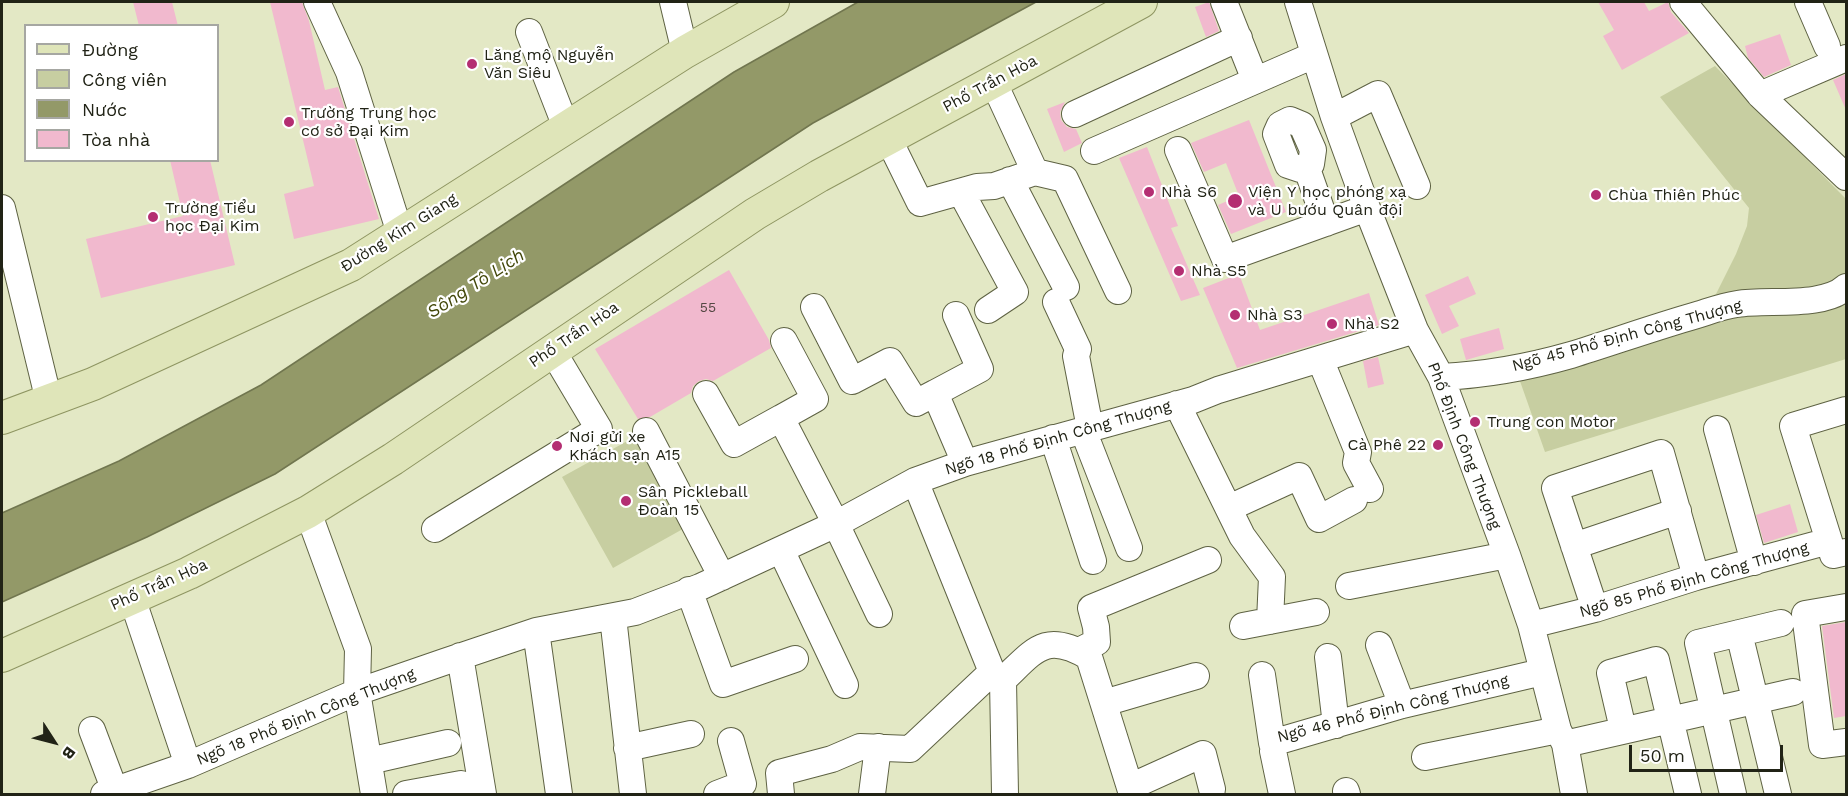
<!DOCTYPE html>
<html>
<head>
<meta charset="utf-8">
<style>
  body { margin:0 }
  #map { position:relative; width:1848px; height:796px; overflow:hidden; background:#e3e8c5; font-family:"Work Sans",sans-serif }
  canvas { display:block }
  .frame { position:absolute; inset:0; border:3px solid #212316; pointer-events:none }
  .legend { position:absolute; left:24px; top:24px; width:195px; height:138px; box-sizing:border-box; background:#fff; border:2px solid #a6a7a2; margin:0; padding:8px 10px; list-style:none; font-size:18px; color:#212316 }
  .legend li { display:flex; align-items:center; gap:12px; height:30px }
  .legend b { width:30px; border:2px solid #a6a7a2 }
  .north { position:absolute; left:24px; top:712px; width:60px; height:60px; -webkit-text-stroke:4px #fff; paint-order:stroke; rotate:126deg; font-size:16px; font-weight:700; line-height:24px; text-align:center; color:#212316 }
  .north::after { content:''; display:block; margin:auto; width:21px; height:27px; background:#212316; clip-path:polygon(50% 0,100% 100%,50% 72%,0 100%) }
  .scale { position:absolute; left:1629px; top:745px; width:154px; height:27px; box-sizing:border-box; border:3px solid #212316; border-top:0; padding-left:8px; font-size:18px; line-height:21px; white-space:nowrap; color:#212316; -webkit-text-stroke:4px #fff; paint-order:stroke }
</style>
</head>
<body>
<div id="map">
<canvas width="1848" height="796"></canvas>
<div class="frame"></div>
<ul class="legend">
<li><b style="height:8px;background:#dfe5b9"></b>Đường</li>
<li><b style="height:16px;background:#c7cea1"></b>Công viên</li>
<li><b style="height:16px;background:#939968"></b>Nước</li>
<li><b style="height:16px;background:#f1b9ce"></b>Tòa nhà</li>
</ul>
<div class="north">B</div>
<div class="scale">50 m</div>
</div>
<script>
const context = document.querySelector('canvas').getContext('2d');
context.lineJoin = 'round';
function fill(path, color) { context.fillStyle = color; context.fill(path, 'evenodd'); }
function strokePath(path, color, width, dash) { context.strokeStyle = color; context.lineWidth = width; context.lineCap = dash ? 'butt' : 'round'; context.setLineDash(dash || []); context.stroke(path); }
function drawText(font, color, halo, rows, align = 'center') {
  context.font = font + ' "Work Sans",sans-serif'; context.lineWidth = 4.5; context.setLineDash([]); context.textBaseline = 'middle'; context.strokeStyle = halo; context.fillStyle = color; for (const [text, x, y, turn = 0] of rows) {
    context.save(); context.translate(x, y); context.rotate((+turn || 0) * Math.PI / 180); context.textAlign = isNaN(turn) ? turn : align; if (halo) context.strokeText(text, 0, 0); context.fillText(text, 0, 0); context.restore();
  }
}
const green = new Path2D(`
  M 1715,66 L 1846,199 L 1846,359 L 1545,452 L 1515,367 L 1614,339 L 1716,294 L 1736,254 L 1747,226 L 1749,208 L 1660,97 Z
  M 640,434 L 690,525 L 613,568 L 562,477 Z`);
const water = new Path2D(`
  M 858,2 L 1036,2 L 813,123 L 275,474 L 147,537 L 2,602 L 2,513 L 119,461 L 261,385 L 734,72 Z`);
const building = new Path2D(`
  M 133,2 L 172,2 L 178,26 L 139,26 Z
  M 270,2 L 302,2 L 309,21 L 325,90 L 338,87 L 379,219 L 294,239 L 284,194 L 314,186 Z
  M 1209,2 L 1219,31 L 1206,37 L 1195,7 Z
  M 1598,2 L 1644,2 L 1649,11 L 1668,2 L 1671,12 L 1689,33 L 1622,70 L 1603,36 L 1614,30 Z
  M 1780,34 L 1791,65 L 1764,77 L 1748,58 L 1745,46 Z
  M 1846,74 L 1846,110 L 1833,80 Z
  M 1065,102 L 1060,112 L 1061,120 L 1067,127 L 1076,129 L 1082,143 L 1064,152 L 1047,109 Z
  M 1249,120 L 1286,212 L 1231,234 L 1218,205 L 1239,196 L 1226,163 L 1204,172 L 1191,143 Z
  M 1147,147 L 1178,226 L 1171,228 L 1200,295 L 1181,301 L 1119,158 Z
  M 170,160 L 210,160 L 235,265 L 101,298 L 86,239 L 183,216 Z
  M 729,270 L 769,340 L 771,348 L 713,381 L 706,379 L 699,381 L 693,386 L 691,393 L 650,417 L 638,419 L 595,349 Z
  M 1239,274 L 1260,330 L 1369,293 L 1379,325 L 1237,368 L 1203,288 Z
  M 1468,276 L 1476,294 L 1449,306 L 1459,326 L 1442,334 L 1425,295 Z
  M 1499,328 L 1504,349 L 1466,360 L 1460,339 Z
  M 1378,357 L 1384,384 L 1368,388 L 1363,361 Z
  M 1790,504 L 1798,532 L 1764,543 L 1756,515 Z
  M 1846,622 L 1846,716 L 1834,718 L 1822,626 Z`);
const minor = new Path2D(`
  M 317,2 L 349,72 L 400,233
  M 673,2 L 685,52
  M 1224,2 L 1255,80
  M 1298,2 L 1334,117 L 1367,208 L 1415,330 L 1441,377 L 1507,555 L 1531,625 L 1558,730 L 1565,744 L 1574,794
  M 1683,2 L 1760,95 L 1846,177
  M 1808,2 L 1827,46
  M 529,32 L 566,127
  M 993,81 L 1035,172
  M 1760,95 L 1846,58
  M 1075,114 L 1239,38
  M 1334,117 L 1378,94 L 1417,186
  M 1290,120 L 1302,125 L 1313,150 L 1311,164 L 1300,169 L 1288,165 L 1276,134 L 1280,125 Z
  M 888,138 L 920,203 L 977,187 L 994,186 L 1035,172 L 1065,179 L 1118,291
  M 1178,150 L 1225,259 L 1367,208
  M 1094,151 L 1314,55
  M 1306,166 L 1326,223
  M 1010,180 L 1066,287
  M 961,192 L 1015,292 L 988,310
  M 2,208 L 49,401
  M 1056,302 L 1078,349 L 1076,356 L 1090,428
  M 814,307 L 852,381 L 890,361 L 916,403 L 935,393 L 965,463
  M 784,341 L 815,399 L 781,418 L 836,524 L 879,614
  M 1320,359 L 1358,452 L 1356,463 L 1370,489
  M 1441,377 C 1485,375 1529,367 1571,355 C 1613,342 1655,327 1697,315 C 1710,311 1723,306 1737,304 C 1768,299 1824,308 1846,287
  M 935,393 L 980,369 L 956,315
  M 706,394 L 734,444 L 781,418
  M 1177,404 L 1242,536 L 1272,577
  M 1717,429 L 1754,562
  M 1083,430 L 1129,548
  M 646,431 L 722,577
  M 1053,438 L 1093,561
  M 915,481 L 992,672 L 1003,680 L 1005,794
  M 1229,508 L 1299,476 L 1319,519 L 1354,500
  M 308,512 L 358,649 L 357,692 L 374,794
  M 435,529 L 599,429 L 552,350
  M 1829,541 L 1793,426 L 1846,410
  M 1574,546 L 1678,511
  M 781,550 L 845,685
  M 1349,586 L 1507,555
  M 689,590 L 723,684 L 795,659
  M 132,598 L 188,765
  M 1846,607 L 1805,614 L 1822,745 L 1846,742
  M 1595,609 L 1555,488 L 1661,453 L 1696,577
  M 613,617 L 633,794
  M 1270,621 L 1272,577
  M 1531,625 L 1595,609 L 1696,577 L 1829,541 L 1833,555 L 1846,552
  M 1243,626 L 1316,612
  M 536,631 L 559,794
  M 1739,633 L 1778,794
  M 1379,645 L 1402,705
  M 1079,651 L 1097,642 L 1096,627 L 1091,608 L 1208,560
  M 460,656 L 483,794
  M 1328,657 L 1336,725
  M 1262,675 L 1272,743 L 1402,705 L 1542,672
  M 1003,680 C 1035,650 1045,631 1089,657 L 1132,794
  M 1104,703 L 1196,676
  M 1623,729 L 1610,673 L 1656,660 L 1688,794
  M 92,730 L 115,791
  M 1565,744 L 1793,692
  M 627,748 L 691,734
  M 1273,751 L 1282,794
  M 1425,757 L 1558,730
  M 369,761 L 448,743
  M 1130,787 L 1203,754 L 1212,789
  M 1346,791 L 1347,794
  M 104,794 L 188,765 L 357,692 L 444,662 L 536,631 L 635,612 L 700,587 L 836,524 L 915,481 L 965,463 L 1193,400 L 1218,390 L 1415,330
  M 406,794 L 461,784
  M 717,794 L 743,784 L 731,741
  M 781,794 L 779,773 L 832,759 L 860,747 L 910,749 L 992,672
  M 872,794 L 878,747
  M 1733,794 L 1698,643 L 1781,623`);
const major = new Path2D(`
  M 2,418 L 93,384 L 351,265 L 685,52 L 773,2
  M 2,656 L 189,573 L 308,512 L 393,459 L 755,214 L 819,176 L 1141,2`);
const markers = [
  [472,64,6,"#b42e72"],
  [289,122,6,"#b42e72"],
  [1149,192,6,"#b42e72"],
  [1596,195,6,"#b42e72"],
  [1235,201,8,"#b42e72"],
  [153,217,6,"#b42e72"],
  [1179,271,6,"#b42e72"],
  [1235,315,6,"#b42e72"],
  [1332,324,6,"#b42e72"],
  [1475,422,6,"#b42e72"],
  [1438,445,6,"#b42e72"],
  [557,446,6,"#b42e72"],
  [626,501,6,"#b42e72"]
];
const numberNames = [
  ["55",708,308]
];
const poiNames = [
  ["Lăng mộ Nguyễn",484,55],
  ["Văn Siêu",484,73],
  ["Trường Trung học",301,113],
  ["cơ sở Đại Kim",301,131],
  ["Nhà S6",1161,192],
  ["Viện Y học phóng xạ",1248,192],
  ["và U bướu Quân đội",1248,210],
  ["Chùa Thiên Phúc",1608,195],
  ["Trường Tiểu",165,208],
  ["học Đại Kim",165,226],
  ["Nhà S5",1191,271],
  ["Nhà S3",1247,315],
  ["Nhà S2",1344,324],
  ["Trung con Motor",1487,422],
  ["Nơi gửi xe",569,437],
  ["Khách sạn A15",569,455],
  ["Cà Phê 22",1426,445,"right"],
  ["Sân Pickleball",638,492],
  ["Đoàn 15",638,510]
];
const streetNames = [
  ["Phố Trần Hòa",990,84,-28],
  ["Đường Kim Giang",399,233,-32],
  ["Phố Trần Hòa",574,335,-34],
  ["Ngõ 45 Phố Định Công Thượng",1627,336,-15],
  ["Ngõ 18 Phố Định Công Thượng",1058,438,-16],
  ["Phố Định Công Thượng",1464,446,69],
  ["Ngõ 85 Phố Định Công Thượng",1694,580,-16],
  ["Phố Trần Hòa",159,585,-24],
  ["Ngõ 46 Phố Định Công Thượng",1393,709,-14],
  ["Ngõ 18 Phố Định Công Thượng",306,717,-22]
];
const waterNames = [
  ["Sông Tô Lịch",476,284,-33]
];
fill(green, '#c7cea1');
fill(water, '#939968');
strokePath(water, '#71764f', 1.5);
fill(building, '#f1b9ce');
strokePath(minor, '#5e6243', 28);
strokePath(major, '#8e9561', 34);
strokePath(minor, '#fff', 26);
strokePath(major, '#dfe5b9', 32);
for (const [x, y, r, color] of markers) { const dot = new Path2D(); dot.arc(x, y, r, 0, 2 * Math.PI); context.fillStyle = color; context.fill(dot); strokePath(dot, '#fff', 2); }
drawText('14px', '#554844', null, numberNames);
drawText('16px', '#212316', '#fff', poiNames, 'left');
drawText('16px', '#212316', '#fff', streetNames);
drawText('italic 18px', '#424709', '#fff', waterNames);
</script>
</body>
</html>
